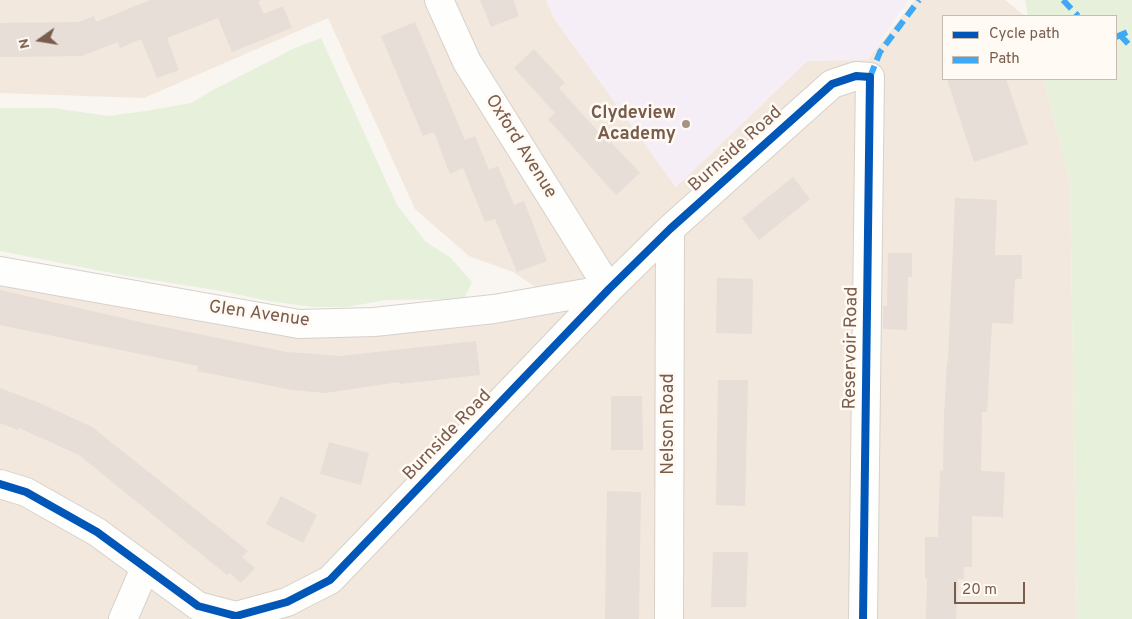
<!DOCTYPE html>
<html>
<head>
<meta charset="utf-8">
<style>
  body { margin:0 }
  #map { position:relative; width:1132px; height:619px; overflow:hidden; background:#f9f5f0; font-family:Overpass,sans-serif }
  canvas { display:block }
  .legend { position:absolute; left:942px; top:15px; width:175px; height:65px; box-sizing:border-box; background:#fffaf3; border:1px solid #cabbb1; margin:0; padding:6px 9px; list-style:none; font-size:15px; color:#7a5c4d }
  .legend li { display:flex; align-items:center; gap:10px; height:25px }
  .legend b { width:25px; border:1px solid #cabbb1 }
  .north { position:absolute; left:15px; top:15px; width:50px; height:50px; -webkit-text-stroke:4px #fffaf3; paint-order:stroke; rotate:257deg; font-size:14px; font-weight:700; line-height:20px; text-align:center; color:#7a5c4d }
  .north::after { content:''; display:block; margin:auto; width:18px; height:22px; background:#7a5c4d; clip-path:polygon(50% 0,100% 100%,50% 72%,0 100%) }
  .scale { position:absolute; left:954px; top:582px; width:71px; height:22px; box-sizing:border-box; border:2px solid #7a5c4d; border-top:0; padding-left:6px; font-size:15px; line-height:18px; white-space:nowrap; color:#7a5c4d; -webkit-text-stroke:4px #fffaf3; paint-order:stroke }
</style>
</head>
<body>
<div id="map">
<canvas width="1132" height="619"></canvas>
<ul class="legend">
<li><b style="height:6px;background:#0057b8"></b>Cycle path</li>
<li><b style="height:6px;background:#3fa9f5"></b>Path</li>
</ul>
<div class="north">N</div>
<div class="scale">20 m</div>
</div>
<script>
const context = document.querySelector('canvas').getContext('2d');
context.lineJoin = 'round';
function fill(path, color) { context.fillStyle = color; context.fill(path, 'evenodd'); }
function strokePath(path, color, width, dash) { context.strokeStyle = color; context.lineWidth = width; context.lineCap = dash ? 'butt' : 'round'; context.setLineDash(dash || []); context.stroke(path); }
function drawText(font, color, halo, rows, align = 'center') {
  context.font = font + ' Overpass,sans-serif'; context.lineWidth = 5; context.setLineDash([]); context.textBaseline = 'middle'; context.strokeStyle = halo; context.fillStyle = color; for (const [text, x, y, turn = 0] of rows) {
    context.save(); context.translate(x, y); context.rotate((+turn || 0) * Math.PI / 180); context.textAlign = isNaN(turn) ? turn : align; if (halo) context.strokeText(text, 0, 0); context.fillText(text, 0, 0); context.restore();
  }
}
const residential = new Path2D(`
  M 0,0 L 546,0 L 554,18 L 676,187 L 807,61 L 868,59 L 915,0 L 1005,0 L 1025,16 L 943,16 L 943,79 L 1044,79 L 1070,181 L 1077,619 L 0,619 L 0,275 L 293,331 L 561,304 L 513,272 L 469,256 L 415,209 L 328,18 L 144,98 L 0,93 Z`);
const education = new Path2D(`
  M 546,0 L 908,0 L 868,60 L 807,61 L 676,187 L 554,18 Z`);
const green = new Path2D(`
  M 1025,0 L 1132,0 L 1132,619 L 1077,619 L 1070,181 L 1044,79 L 1116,79 L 1116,16 L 1028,16 Z
  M 321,38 L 397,205 L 426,242 L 450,257 L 472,282 L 464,299 L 386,300 L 347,307 L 314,307 L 268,301 L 222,291 L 127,276 L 0,251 L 0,108 L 53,108 L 108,116 L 146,111 L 191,103 L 213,90 L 295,48 Z`);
const building = new Path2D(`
  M 150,0 L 261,0 L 258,2 L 264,14 L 283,6 L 292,28 L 232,52 L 218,18 L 167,38 L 179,70 L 157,78 L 141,39 L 120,48 L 118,42 L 82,56 L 0,57 L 0,23 L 78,22 L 94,16 L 96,22 Z
  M 480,0 L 513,0 L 519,16 L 491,27 Z
  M 415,22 L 465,140 L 475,136 L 489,170 L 498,166 L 514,205 L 524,201 L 547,261 L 517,272 L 495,219 L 485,222 L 463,168 L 450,174 L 434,132 L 423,136 L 381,36 Z
  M 534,49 L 565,83 L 559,88 L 609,144 L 611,142 L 640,173 L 616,195 L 548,119 L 555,113 L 514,68 Z
  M 947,79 L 1006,79 L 1028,144 L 974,162 Z
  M 793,177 L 810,199 L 759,240 L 742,218 Z
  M 955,198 L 997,200 L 995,255 L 1022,255 L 1022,279 L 1015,279 L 1013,324 L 992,323 L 987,412 L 982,412 L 981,471 L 1005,472 L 1003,517 L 972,516 L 972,567 L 963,567 L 964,579 L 958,579 L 956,619 L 926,619 L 927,578 L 925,578 L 925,537 L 938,537 L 940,470 L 943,471 L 944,416 L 947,361 L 948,361 Z
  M 888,253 L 912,253 L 912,277 L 908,277 L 907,330 L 883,329 L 883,306 L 887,306 Z
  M 717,278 L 753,279 L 752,334 L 716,333 Z
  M 0,290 L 149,324 L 287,352 L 340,356 L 476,341 L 480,375 L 400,384 L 399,382 L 325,393 L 292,390 L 197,371 L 198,366 L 0,325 Z
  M 718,380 L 748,380 L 745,506 L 716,505 Z
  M 0,388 L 42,404 L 92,427 L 248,551 L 242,557 L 255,568 L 241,583 L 230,573 L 227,575 L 79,455 L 19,428 L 18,430 L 0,423 Z
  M 611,396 L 642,396 L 643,450 L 611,450 Z
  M 329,442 L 369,453 L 361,485 L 320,474 Z
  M 607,491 L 641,492 L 639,619 L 605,619 Z
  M 281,496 L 317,515 L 303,543 L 266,524 Z
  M 713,552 L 748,552 L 746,607 L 711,607 Z`);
const minor = new Path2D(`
  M 0,271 L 299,324 L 374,322 L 494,309 L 609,289 L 467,62 L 439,0
  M 0,484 L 26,492 L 97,532 L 198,606 L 236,616 L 287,602 L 330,580 L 609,289 L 670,229 L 832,84 L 856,76 L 870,77 L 863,619
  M 123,619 L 145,568
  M 669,619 L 670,229`);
const quiet = new Path2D(`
  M 1063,0 L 1078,16
  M 1120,35 L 1132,48
  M 1116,37 L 1132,30
  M 870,77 L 880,52 L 919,0`);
const cycleway = new Path2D(`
  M 0,484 L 26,492 L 97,532 L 198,606 L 236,616 L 287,602 L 330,580 L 609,289 L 670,229 L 832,84 L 856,76 L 870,77 L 863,619`);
const markers = [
  [686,124,5,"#a69286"]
];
const poiNames = [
  ["Clydeview",676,114],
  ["Academy",676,135]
];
const streetNames = [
  ["Oxford Avenue",520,147,58],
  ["Burnside Road",736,150,-42],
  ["Glen Avenue",259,315,8],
  ["Reservoir Road",852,348,-89],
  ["Nelson Road",669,424,-90],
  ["Burnside Road",448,436,-46]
];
fill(residential, '#f2e8de');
fill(education, '#f6eef6');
fill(green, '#e7f0db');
fill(building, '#e6ded7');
strokePath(minor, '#d7d1cb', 30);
strokePath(minor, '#fefefd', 28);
strokePath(quiet, '#3fa9f5', 6, [12, 6]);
strokePath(cycleway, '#0057b8', 8);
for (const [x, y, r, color] of markers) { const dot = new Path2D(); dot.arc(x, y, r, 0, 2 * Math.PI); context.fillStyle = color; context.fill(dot); strokePath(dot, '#fffaf3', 2); }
drawText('bold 18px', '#7a5c4d', '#fffaf3', poiNames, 'right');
drawText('18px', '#7a5c4d', '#fffaf3', streetNames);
</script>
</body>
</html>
